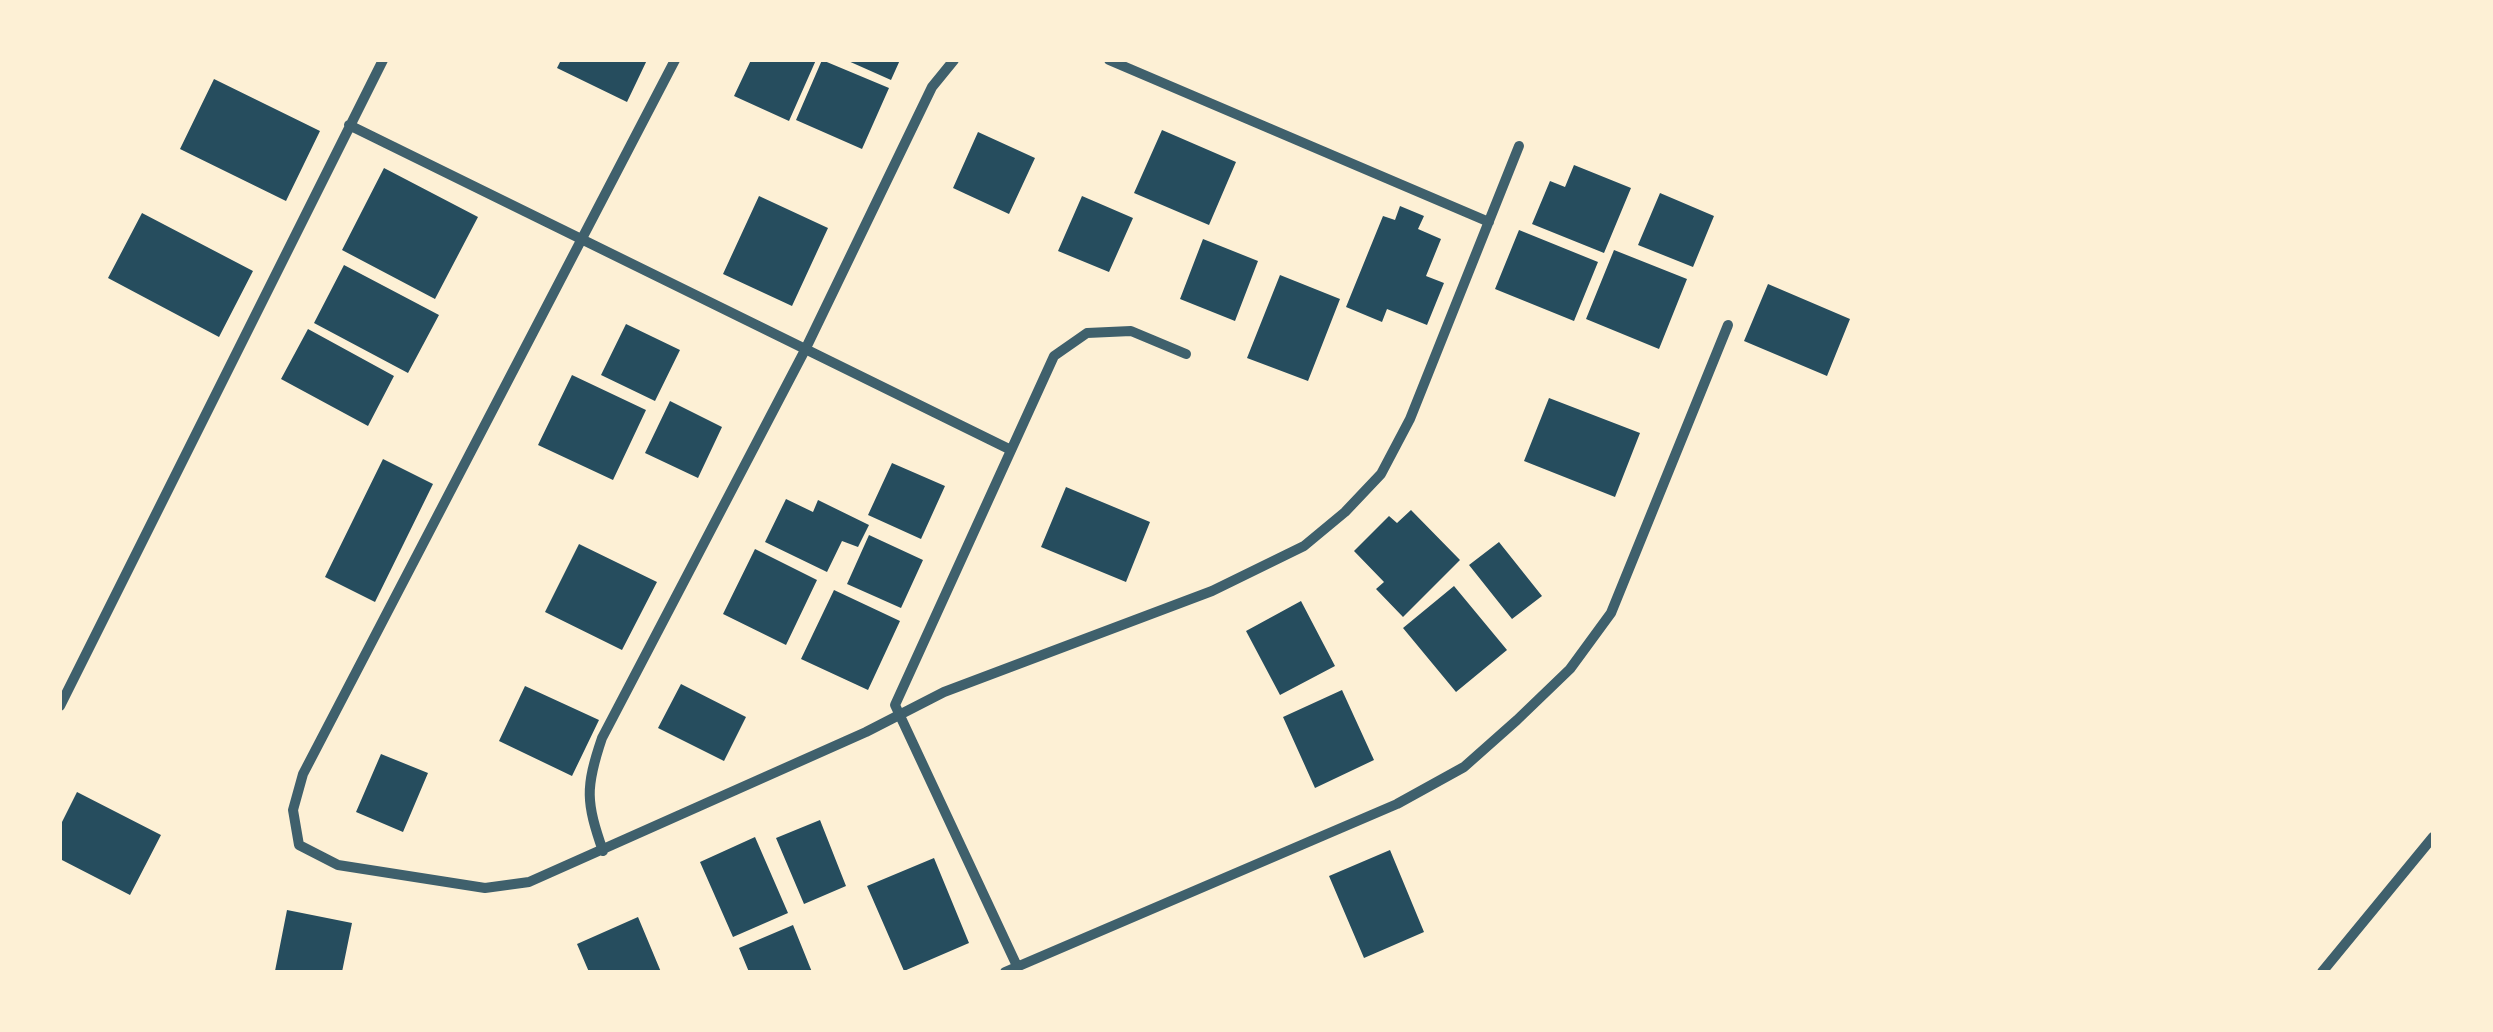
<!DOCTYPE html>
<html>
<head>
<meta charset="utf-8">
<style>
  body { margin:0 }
  #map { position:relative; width:2493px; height:1032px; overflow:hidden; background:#fdf0d5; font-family:Arial,sans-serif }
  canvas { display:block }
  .frame { position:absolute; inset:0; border:62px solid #fdf0d5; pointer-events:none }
</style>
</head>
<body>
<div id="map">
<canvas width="2493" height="1032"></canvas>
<div class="frame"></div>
</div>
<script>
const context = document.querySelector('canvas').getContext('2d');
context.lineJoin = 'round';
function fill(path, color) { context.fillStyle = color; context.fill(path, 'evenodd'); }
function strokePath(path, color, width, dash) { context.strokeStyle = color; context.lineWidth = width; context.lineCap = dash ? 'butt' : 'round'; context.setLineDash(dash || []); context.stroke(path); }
const building = new Path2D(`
  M 561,60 L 647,60 L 627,102 L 557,68 Z
  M 751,60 L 816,60 L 789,121 L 734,96 Z
  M 822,60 L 889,88 L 862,149 L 796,120 Z
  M 846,60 L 900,60 L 891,80 Z
  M 214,79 L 320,131 L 286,201 L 180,149 Z
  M 1162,130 L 1236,162 L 1209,225 L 1134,193 Z
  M 978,132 L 1035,158 L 1009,214 L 953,188 Z
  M 1574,165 L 1631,188 L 1604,253 L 1532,224 L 1550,181 L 1565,187 Z
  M 384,168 L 478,217 L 435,299 L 342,250 Z
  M 1660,193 L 1714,216 L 1693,267 L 1638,245 Z
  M 759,196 L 828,228 L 792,306 L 723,274 Z
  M 1082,196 L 1133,218 L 1109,272 L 1058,251 Z
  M 1400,206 L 1424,216 L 1418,229 L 1441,239 L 1426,276 L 1444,283 L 1427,325 L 1387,309 L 1382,322 L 1346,307 L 1383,216 L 1395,220 Z
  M 142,213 L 253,271 L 219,337 L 108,278 Z
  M 1519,230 L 1598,262 L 1574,321 L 1495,289 Z
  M 1203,239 L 1258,261 L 1235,321 L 1180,299 Z
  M 1614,250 L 1687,279 L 1659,349 L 1586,319 Z
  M 344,265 L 439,315 L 408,373 L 314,323 Z
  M 1280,275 L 1340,299 L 1308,381 L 1247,358 Z
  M 1768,284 L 1850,319 L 1827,376 L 1744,341 Z
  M 626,324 L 680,350 L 655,401 L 601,375 Z
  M 308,329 L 394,376 L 368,426 L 281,379 Z
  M 572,375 L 646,410 L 613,480 L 538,445 Z
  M 1549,398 L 1640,433 L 1615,497 L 1524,461 Z
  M 670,401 L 722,427 L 698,478 L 645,453 Z
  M 383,459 L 433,484 L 375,602 L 325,577 Z
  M 892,463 L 945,486 L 921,539 L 868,515 Z
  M 1066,487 L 1150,522 L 1126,582 L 1041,547 Z
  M 786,499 L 813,512 L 818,500 L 869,525 L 858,547 L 842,541 L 827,572 L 765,542 Z
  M 1411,510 L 1460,560 L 1403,617 L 1376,589 L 1384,582 L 1354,551 L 1389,516 L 1397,523 Z
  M 869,535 L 923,560 L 901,608 L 847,584 Z
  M 1499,542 L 1542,596 L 1512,619 L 1469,565 Z
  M 579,544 L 657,582 L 622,650 L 545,612 Z
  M 755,549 L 817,580 L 786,645 L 723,614 Z
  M 1454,586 L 1507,650 L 1456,692 L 1403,628 Z
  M 834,590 L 900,621 L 868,690 L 801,659 Z
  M 1301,601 L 1335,666 L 1280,695 L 1246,631 Z
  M 681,684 L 746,717 L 724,761 L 658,728 Z
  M 525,686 L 599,720 L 572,776 L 499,741 Z
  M 1342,690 L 1374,760 L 1315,788 L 1283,717 Z
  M 381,754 L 428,773 L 403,832 L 356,812 Z
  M 77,792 L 161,835 L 130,895 L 60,859 L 60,826 Z
  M 820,820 L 846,886 L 804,904 L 776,838 Z
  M 755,837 L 788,913 L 733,937 L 700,862 Z
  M 1390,850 L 1424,932 L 1364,958 L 1329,876 Z
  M 934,858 L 969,943 L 904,971 L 867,886 Z
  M 287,910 L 352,923 L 342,972 L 275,971 Z
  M 638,917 L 661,972 L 589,972 L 577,944 Z
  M 793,925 L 812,972 L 749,972 L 739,948 Z`);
const minor = new Path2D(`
  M 675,60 L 303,774 L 293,810 L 299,845 L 338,865 L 485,888 L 529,882 L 866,732 L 944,692 L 1212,591 L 1304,546 L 1345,512 L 1381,474 L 1410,419 L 1519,146
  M 1109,60 L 1489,222
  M 349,125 L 1011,450
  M 60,706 L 383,60
  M 603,851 C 586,802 585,788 602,738 L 805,350 L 932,87 L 954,60
  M 1017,966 L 895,705 L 1054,356 L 1087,333 L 1131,331 L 1186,354
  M 1005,972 L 1397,804 L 1464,767 L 1517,720 L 1570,669 L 1611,613 L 1728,325
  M 2322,972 L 2433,837`);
fill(building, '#264d5e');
strokePath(minor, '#3f606c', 10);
</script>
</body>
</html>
